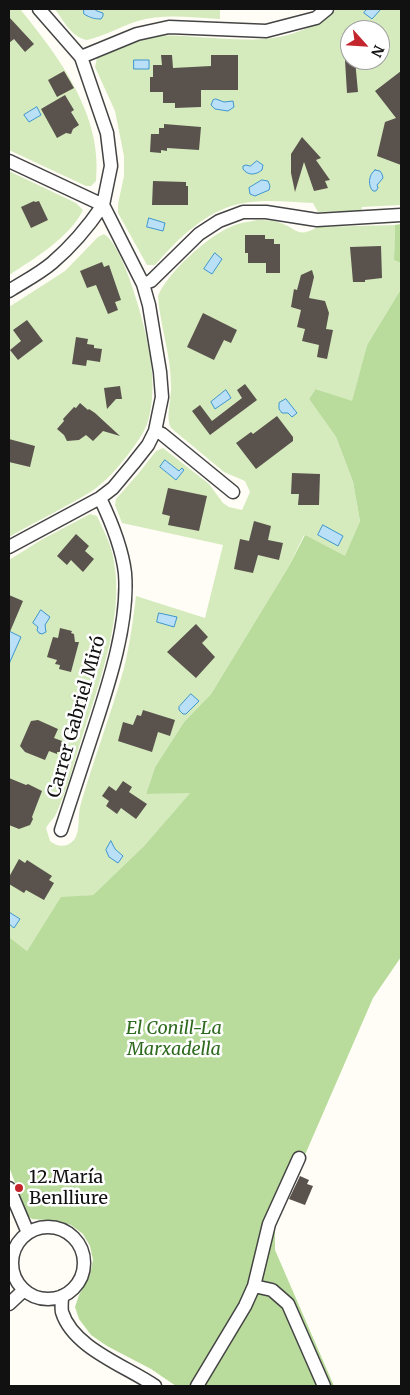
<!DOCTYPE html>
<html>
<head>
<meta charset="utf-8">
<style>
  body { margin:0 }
  #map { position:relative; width:410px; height:1395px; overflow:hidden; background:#fffdf5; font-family:Merriweather,serif }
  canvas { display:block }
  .frame { position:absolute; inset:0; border:10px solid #111; pointer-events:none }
  .north { position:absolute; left:340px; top:20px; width:50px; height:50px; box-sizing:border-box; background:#fff; border:1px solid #a0a0a0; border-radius:50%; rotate:116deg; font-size:14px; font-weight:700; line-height:20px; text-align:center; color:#111 }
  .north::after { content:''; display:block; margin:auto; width:18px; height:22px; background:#c4262e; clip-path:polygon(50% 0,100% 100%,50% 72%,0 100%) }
</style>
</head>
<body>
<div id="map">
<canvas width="410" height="1395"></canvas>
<div class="frame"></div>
<div class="north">N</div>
</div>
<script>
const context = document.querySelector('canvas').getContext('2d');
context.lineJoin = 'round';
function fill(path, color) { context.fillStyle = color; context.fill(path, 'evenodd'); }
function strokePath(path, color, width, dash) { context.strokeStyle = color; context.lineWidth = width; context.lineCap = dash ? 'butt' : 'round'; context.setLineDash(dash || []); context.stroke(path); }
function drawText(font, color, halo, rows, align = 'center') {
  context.font = font + ' Merriweather,serif'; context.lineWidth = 5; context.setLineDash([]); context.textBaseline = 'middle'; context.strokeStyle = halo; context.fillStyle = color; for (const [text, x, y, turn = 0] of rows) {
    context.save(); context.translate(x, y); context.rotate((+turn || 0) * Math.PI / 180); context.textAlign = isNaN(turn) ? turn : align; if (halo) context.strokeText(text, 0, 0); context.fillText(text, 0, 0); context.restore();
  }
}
const green = new Path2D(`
  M 9,9 L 20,9 C 59,57 103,115 96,181 L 91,186 L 86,186 L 9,150 Z
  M 55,9 L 220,9 L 220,19 C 193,18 165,13 138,21 C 121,26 105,36 87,40 C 72,38 63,20 55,9 Z
  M 337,9 L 401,9 L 401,205 L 362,207 L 361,211 L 318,212 L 313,203 C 290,202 267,199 244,203 C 207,209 179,238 155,265 L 147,265 L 118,213 L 118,204 L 124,176 L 124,156 L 115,111 L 95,67 L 97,58 C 115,51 134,40 154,37 C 168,34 182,36 196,37 C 251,40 290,47 337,9 ZM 350,30 L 380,30 L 380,60 L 350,60 Z
  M 9,171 L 76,203 L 83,210 C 70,237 34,259 9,275 Z
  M 257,220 C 265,220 273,220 281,223 C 299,230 297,238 318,227 L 395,225 L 394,260 L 401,262 L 401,289 L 367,345 L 352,402 L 317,389 L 309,399 L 336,437 L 353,482 L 360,521 L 345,557 L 304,535 L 289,566 L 211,694 L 184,722 L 155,767 L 146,794 L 191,792 L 144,846 L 93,895 L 61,898 L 27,951 L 9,937 L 9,560 L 41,540 L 90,514 L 97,516 C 104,531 112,546 114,562 C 124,617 99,684 82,737 C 74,763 67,791 55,816 C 52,820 48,824 46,828 L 50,841 C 57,847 67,848 74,840 C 81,831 77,815 81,803 C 94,758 111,714 124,668 C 130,644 133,620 136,596 L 205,618 L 223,545 L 122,523 L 115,505 L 116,499 L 138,474 L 156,451 L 163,448 L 209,484 L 223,503 L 229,507 L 242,510 L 250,492 L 245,481 L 224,472 L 171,428 C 165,417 172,398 171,385 C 171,355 160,326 158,296 C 167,273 207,237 230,227 C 238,223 248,222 257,220 Z
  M 104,234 C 119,243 133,288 138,305 C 148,340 159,384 148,421 C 144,434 135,445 127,456 C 116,470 106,481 92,491 C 65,508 36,521 9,537 L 9,307 L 65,271 L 98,237 Z`);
const forest = new Path2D(`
  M 401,224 L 401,263 L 394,260 L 395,225 Z
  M 401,289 L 401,957 L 373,998 L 275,1224 L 275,1250 L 334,1386 L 176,1386 L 151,1369 L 107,1346 L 91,1335 L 79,1319 L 75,1307 L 79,1295 L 90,1275 L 93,1260 L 90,1246 L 83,1234 L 71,1225 L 59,1221 L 32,1219 L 28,1216 L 9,1167 L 9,937 L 27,951 L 61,897 L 93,895 L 144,846 L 190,793 L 146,794 L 155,767 L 184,722 L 211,694 L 289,566 L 305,535 L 345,556 L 360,521 L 353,482 L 336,437 L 309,399 L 316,389 L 352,401 L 367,345 Z`);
const water = new Path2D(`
  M 84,9 L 94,9 L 97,11 L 103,13 L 103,16 L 101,19 C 95,19 90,18 84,14 Z
  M 367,9 L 381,9 L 372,19 L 364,13 Z
  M 134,60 L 149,60 L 149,69 L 134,69 Z
  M 216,99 L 224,102 L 233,101 L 234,107 L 228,111 L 215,109 L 211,105 L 213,100 Z
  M 37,107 L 41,115 L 29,122 L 24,115 Z
  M 257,161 L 263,165 L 262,170 C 256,175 248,176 243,169 L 243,166 L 246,165 L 250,166 Z
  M 375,170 L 380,171 L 382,174 L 383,178 L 377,185 L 378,188 L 376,191 L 373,191 C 368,186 368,175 375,170 Z
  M 262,180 L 268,181 L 270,186 L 269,190 L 255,196 L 250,194 L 249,188 Z
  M 149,218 L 165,223 L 163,231 L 147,227 Z
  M 215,253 L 222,259 L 212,274 L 204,269 Z
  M 226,390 L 231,398 L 215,409 L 211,402 Z
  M 286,399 L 297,413 L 292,417 L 288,413 L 282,413 L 279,409 L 279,403 Z
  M 165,460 L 179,471 L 182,468 L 184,470 L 176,480 L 160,467 Z
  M 323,525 L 343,536 L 338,546 L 318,535 Z
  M 41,610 L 50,617 L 45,625 L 46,632 L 42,634 L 39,633 L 37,630 L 38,627 L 33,623 Z
  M 159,613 L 177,617 L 174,627 L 157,622 Z
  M 9,631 L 21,637 L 9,664 Z
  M 191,694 L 199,701 L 186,714 L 183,714 L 179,710 L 179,707 Z
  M 111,841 L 115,849 L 123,856 L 118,863 L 109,857 L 106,850 Z
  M 9,912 L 20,919 L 14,928 L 9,924 Z`);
const building = new Path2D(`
  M 9,17 L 34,44 L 25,52 L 14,39 L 9,43 Z
  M 161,55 L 172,55 L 173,68 L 211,66 L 211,55 L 238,55 L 238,90 L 201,90 L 201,107 L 175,108 L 175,103 L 163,103 L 163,92 L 150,92 L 150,77 L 153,77 L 153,65 L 162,65 Z
  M 345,60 L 355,60 L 358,92 L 347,93 Z
  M 64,71 L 74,88 L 57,97 L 48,80 Z
  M 401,71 L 401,165 L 377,156 L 385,122 L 396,118 L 375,91 Z
  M 65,95 L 74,110 L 71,112 L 79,125 L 73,129 L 71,134 L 66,133 L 57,138 L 41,109 Z
  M 164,124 L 201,127 L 199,150 L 167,148 L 167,151 L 161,150 L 161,153 L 150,152 L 151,134 L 159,134 L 159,128 L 164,128 Z
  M 302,137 L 321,158 L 316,160 L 330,180 L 325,181 L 328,188 L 314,191 L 304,162 L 295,192 L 291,173 L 291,154 Z
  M 153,181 L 186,182 L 186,186 L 188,186 L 188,205 L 152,205 Z
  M 34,201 L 35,202 L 39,201 L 48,220 L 31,228 L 21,207 Z
  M 245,235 L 265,235 L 265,239 L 274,239 L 274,244 L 280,244 L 280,273 L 266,273 L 266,263 L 248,263 L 248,253 L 245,253 Z
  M 381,246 L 382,278 L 365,280 L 365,282 L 353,282 L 350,247 Z
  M 102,262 L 104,267 L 109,265 L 121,300 L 115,302 L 118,310 L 108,314 L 96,285 L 87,288 L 80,271 Z
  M 312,270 L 314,277 L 309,298 L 325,301 L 329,313 L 326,329 L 333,330 L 327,359 L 317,357 L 319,345 L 302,341 L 305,329 L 297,327 L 301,310 L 291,307 L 294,289 L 297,290 L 301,275 Z
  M 203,313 L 237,330 L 231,343 L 224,340 L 214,360 L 187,347 Z
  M 27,320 L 43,341 L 18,360 L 10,350 L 21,341 L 13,330 Z
  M 76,337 L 88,339 L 87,344 L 94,345 L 94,348 L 102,349 L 100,362 L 87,360 L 86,366 L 72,364 Z
  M 245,384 L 257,400 L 210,435 L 192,411 L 200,405 L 212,421 L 242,398 L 237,390 Z
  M 120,386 L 122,399 L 116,399 L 107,409 L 104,388 Z
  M 80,403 L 88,410 L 89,409 L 95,413 L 120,436 L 103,431 L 93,441 L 86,435 L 79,440 L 67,441 L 64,435 L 57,429 L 64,421 L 63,419 L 74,407 L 76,408 Z
  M 277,416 L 293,437 L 293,441 L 256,469 L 236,443 L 251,432 L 253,434 Z
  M 9,439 L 35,446 L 30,467 L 9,462 Z
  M 292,473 L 320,474 L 319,505 L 298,505 L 299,494 L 291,494 Z
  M 168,488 L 207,496 L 199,531 L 168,525 L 170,516 L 162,514 Z
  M 254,521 L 271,526 L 268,540 L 283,543 L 279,560 L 258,555 L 253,573 L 234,569 L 240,539 L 249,541 Z
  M 76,534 L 89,546 L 85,551 L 94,559 L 83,572 L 71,560 L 67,565 L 57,556 Z
  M 9,595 L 23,601 L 9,634 Z
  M 196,624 L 208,637 L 202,643 L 215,657 L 196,678 L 167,652 Z
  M 60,628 L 72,631 L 71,633 L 74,634 L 75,642 L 79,642 L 71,672 L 59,669 L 60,665 L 55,664 L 57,660 L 47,657 L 53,637 L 58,638 Z
  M 143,710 L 175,720 L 170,736 L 158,732 L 152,752 L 118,741 L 123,722 L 133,725 L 137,715 L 141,716 Z
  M 38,720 L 58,729 L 54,738 L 62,741 L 61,743 L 68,752 L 57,752 L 57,754 L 49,751 L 45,760 L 25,752 L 20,746 L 31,721 Z
  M 9,778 L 26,785 L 28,784 L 42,791 L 32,817 L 33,819 L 30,825 L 19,829 L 9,825 Z
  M 123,781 L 132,787 L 129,792 L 147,804 L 136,819 L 121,808 L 117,814 L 106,806 L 109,801 L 102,796 L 109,786 L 116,791 Z
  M 19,859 L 25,863 L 27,860 L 52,876 L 49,880 L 54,883 L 44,900 L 26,890 L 24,893 L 9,884 L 9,877 Z
  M 300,1176 L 309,1180 L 307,1184 L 313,1186 L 305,1205 L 289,1199 Z`);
const minor = new Path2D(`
  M 81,57 L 137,34 L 169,27 L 266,31 L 316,18 L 327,9
  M 9,161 L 103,205
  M 143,284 L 151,281 L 199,234 L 219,221 L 243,212 L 266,212 L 317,220 L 401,215
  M 9,291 C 23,282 39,274 52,263 C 72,246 88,227 103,205
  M 155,431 L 162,434 L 233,492
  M 9,547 L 100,498 L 113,488 L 133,464 L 148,445 L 155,431 L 162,397 L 160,372 L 149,305 L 143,284 L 103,205 L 111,166 L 107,133 L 81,57 L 39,9
  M 61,830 C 72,796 83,763 94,729 C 109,683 129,622 125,573 C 122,547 111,521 100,498
  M 9,1188 L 28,1233
  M12 1263a36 36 0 1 1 72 0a36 36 0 1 1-72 0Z
  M 254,1286 L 272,1290 L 288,1304 L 324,1386
  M 62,1296 C 62,1301 61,1307 62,1312 C 73,1348 126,1366 155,1386
  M 9,1304 L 24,1290
  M 197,1386 L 245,1306 L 254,1286 L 269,1224 L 299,1158`);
const markers = [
  [19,1188,5,"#c4262e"]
];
const streetNames = [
  ["Carrer Gabriel Miró",77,717,-74]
];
const parkNames = [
  ["El Conill-La",174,1029],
  ["Marxadella",174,1050]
];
const poiNames = [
  ["12.María",29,1178],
  ["Benlliure",29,1199]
];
fill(green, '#d5ebbd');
fill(forest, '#b9dc9c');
fill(water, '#b9e0f7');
strokePath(water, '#3f96cf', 1);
fill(building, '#5a524d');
strokePath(minor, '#444', 15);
strokePath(minor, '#fff', 12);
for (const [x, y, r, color] of markers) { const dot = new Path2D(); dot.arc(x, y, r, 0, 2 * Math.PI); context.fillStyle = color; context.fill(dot); strokePath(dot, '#fff', 2); }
drawText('18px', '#111', '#fff', streetNames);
drawText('italic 18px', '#2f6b1f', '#fff', parkNames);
drawText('18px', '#111', '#fff', poiNames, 'left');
</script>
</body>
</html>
